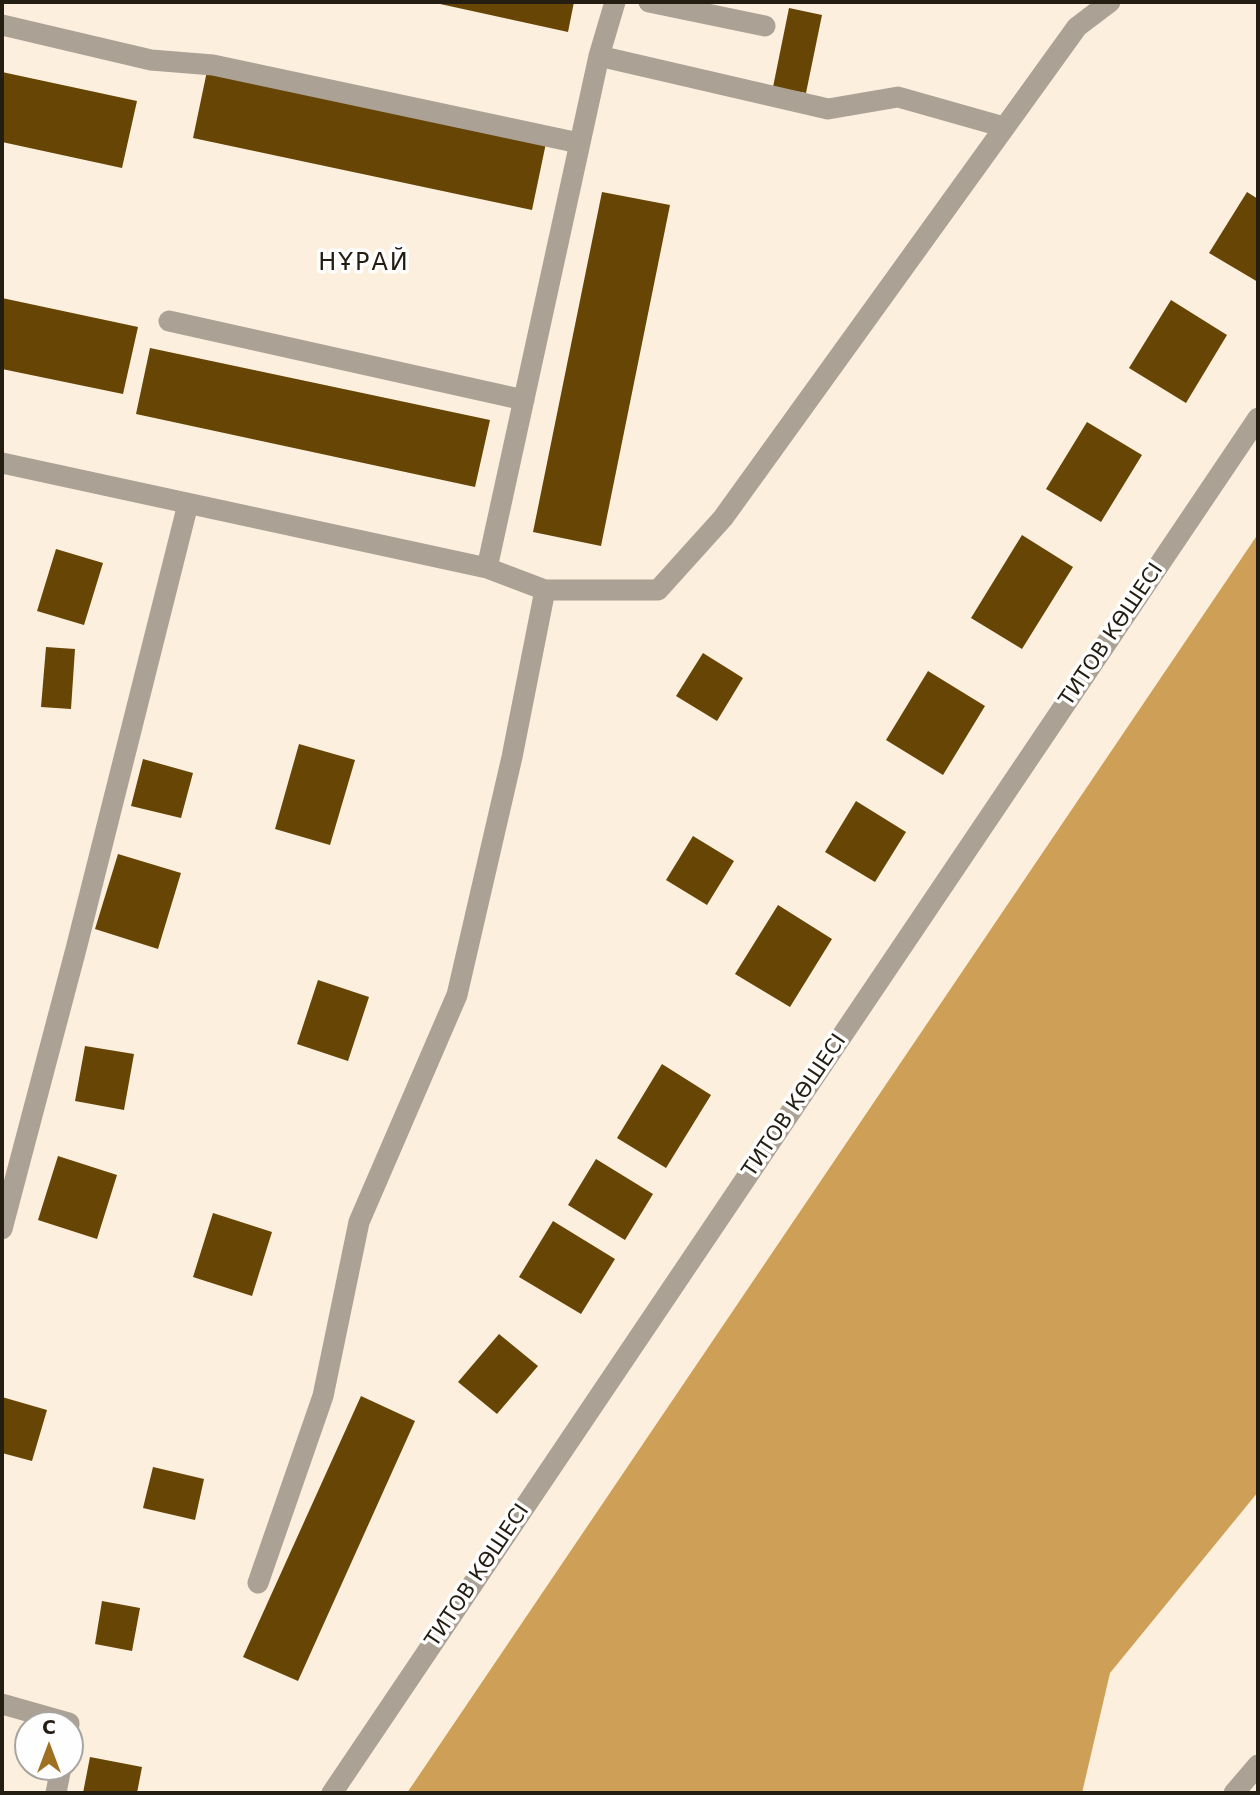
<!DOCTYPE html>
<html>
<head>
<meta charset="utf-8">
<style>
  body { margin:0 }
  #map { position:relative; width:1260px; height:1795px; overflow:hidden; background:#fcefdd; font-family:"DejaVu Sans",sans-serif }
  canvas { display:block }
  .frame { position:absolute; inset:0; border:4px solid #241d12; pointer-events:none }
  .north { position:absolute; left:14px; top:1711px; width:70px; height:70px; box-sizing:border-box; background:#fefefe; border:2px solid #a7a4a0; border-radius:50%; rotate:0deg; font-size:19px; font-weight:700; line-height:28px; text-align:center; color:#241d12 }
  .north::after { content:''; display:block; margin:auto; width:24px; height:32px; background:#9d7121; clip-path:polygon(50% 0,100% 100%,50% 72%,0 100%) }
</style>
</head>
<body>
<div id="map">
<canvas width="1260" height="1795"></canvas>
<div class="frame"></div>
<div class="north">С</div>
</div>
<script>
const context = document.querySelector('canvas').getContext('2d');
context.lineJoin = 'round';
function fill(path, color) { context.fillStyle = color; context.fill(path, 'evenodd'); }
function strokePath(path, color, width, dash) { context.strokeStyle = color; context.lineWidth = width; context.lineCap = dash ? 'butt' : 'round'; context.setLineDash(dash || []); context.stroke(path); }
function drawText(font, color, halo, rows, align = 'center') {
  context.font = font + ' "DejaVu Sans",sans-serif'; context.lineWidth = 7; context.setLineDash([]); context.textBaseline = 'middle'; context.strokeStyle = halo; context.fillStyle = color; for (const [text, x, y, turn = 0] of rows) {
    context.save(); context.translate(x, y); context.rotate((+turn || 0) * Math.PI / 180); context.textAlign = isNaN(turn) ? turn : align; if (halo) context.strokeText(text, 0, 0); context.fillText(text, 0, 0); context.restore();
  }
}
const water = new Path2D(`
  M 1258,534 L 1258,1492 L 1110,1673 L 1082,1793 L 407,1793 Z`);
const building = new Path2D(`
  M 431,2 L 574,2 L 568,32 Z
  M 789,8 L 822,15 L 806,93 L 773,87 Z
  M 207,71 L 546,143 L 532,210 L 193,138 Z
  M 2,72 L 137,101 L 122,168 L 2,142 Z
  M 602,192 L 670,205 L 601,546 L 533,532 Z
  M 1247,192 L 1258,199 L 1258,282 L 1209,253 Z
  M 2,298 L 138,327 L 123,394 L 2,369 Z
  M 1171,300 L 1227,335 L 1186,403 L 1129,368 Z
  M 150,348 L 490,420 L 475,487 L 136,414 Z
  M 1087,422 L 1142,455 L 1101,522 L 1046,489 Z
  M 1022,535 L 1073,567 L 1022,649 L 971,618 Z
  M 56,549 L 103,563 L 84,625 L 37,611 Z
  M 46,647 L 75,649 L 71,709 L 41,707 Z
  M 703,653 L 743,678 L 717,721 L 676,696 Z
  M 928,671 L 985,706 L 943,775 L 886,740 Z
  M 299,744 L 355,760 L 330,845 L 275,829 Z
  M 143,759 L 193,773 L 181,818 L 131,806 Z
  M 856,801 L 906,832 L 875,882 L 825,852 Z
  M 693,836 L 734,861 L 707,905 L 666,880 Z
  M 118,854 L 181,873 L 158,949 L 95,929 Z
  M 778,905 L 832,939 L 790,1007 L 735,974 Z
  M 318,980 L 369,997 L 348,1061 L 297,1044 Z
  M 85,1046 L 134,1054 L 124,1110 L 75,1101 Z
  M 662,1064 L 711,1095 L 666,1168 L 617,1138 Z
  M 58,1156 L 117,1175 L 97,1239 L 38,1220 Z
  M 596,1159 L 653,1194 L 625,1240 L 568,1205 Z
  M 213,1213 L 272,1232 L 252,1296 L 193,1277 Z
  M 553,1221 L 615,1259 L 581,1314 L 519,1277 Z
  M 499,1334 L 538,1366 L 497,1414 L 458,1382 Z
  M 361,1396 L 415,1421 L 298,1681 L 243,1657 Z
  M 2,1397 L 47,1410 L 32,1461 L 2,1453 Z
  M 153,1467 L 204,1479 L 195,1520 L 143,1508 Z
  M 102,1601 L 140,1608 L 132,1651 L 95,1644 Z
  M 90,1757 L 142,1767 L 137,1793 L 83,1793 Z`);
const minor = new Path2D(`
  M 649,2 L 765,26
  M 2,25 L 151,60 L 213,65 L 579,143
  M 599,56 L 828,109 L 898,97 L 1004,127
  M 169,321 L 524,400
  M 2,463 L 487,568 L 545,590 L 658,590 L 723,518 L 1077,27 L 1110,2
  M 487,568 L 599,56 L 615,2
  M 2,1229 L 76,949 L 188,504
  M 258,1583 L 323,1396 L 359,1222 L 457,995 L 512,757 L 545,590
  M 2,1704 L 69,1723 L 69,1725
  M 56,1793 L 61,1767
  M 332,1793 L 1258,418
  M 1234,1793 L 1258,1765`);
const streetNames = [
  ["ТИТОВ КӨШЕСІ",1112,635,-56],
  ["ТИТОВ КӨШЕСІ",795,1106,-56],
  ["ТИТОВ КӨШЕСІ",478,1576,-56]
];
const quarterNames = [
  ["НҰРАЙ",364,264]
];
fill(water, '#ce9f56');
fill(building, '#674605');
strokePath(minor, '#aba295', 21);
drawText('21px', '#241d12', '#fefefe', streetNames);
context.letterSpacing = '2px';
drawText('24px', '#241d12', '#fefefe', quarterNames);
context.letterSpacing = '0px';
</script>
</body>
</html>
